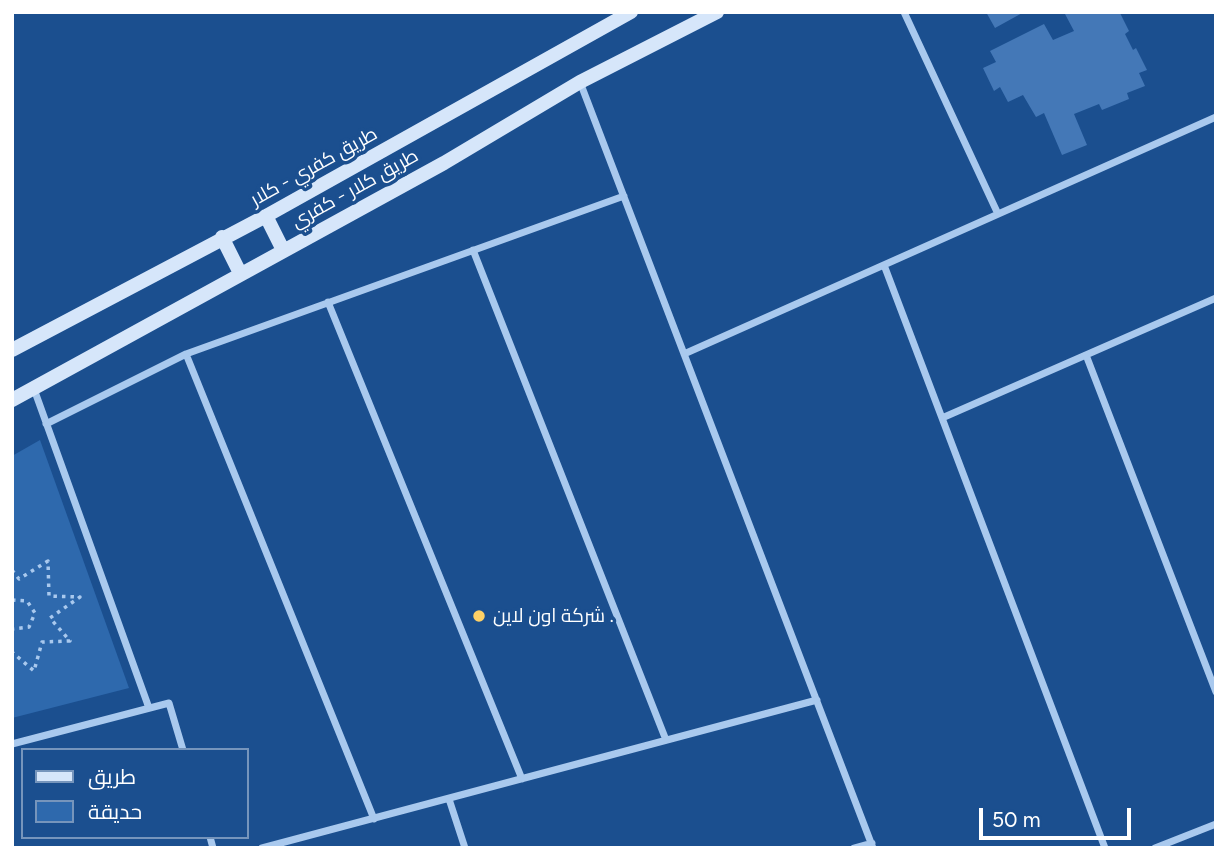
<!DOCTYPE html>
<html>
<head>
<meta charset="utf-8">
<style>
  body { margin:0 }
  #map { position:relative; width:1228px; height:860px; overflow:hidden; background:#1b4f8f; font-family:Figtree,Cairo,sans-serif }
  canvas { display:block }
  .frame { position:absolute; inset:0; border:14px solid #fff; pointer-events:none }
  .legend { position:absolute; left:21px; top:748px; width:228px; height:91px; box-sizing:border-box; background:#1b4f8f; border:2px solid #7695bc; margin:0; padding:9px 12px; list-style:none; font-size:21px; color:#fff }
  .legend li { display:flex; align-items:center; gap:14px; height:35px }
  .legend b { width:35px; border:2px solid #7695bc }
  .scale { position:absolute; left:979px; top:808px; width:152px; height:32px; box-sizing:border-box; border:4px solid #fff; border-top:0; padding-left:9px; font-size:21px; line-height:24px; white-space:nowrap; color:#fff; -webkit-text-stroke:5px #1b4f8f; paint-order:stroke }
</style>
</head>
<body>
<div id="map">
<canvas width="1228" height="860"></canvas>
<div class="frame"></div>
<ul class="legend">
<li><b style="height:9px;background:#d6e6fa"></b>طريق</li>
<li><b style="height:19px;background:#2e69ad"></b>حديقة</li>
</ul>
<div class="scale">50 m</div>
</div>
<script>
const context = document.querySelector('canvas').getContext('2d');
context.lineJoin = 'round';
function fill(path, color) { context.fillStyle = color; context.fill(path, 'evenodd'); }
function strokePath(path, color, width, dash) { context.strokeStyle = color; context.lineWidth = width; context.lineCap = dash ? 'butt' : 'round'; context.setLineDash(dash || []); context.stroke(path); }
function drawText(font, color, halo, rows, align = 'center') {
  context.font = font + ' Figtree,Cairo,sans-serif'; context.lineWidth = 7; context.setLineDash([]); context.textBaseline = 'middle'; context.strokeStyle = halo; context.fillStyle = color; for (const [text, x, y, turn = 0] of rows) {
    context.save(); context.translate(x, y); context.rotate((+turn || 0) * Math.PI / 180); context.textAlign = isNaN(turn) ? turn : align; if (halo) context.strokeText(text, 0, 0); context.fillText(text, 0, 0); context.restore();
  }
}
const green = new Path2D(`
  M 40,440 L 129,688 L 12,718 L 12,456 Z`);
const building = new Path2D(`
  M 986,12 L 1024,12 L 995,28 Z
  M 1069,12 L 1120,13 L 1129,31 L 1125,34 L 1133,50 L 1136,48 L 1147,70 L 1139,73 L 1145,86 L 1127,93 L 1129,99 L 1102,110 L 1099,104 L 1074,114 L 1087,145 L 1062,155 L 1044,113 L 1036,117 L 1023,95 L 1008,102 L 1000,87 L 994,91 L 983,68 L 996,62 L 990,51 L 1044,24 L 1053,40 L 1074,31 L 1065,14 Z`);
const path = new Path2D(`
  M 12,570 L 19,579 L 48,561 L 49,596 L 80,597 L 50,618 L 70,641 L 42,642 L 34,671 L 12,652
  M 12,600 L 27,601 L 35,613 L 29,627 L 12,629`);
const street = new Path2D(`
  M 904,12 L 998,214
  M 580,82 L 873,848
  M 473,250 L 666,740
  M 884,265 L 1105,848
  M 328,302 L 522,779
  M 186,354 L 624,196
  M 684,354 L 1216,117
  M 1086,355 L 1216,692
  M 34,389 L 149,708
  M 942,418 L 1216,298
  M 46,424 L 186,354 L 374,819
  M 12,744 L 169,703 L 183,750
  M 449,799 L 465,848
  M 210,837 L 213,848
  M 262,848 L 817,700
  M 854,848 L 872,843
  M 1155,848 L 1216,824`);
const secondary = new Path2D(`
  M 266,216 L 283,250
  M 222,237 L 240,273
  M 12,350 L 266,216 L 631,12
  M 12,400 L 444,163 L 580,82 L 717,12`);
const markers = [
  [479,616,7,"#ffd166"]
];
const streetNames = [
  ["طريق كفري - كلار",314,167,-29],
  ["طريق كلار - كفري",355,189,-29]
];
const poiNames = [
  ["شركة اون لاين .",493,616]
];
fill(green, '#2e69ad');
fill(building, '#4478b7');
strokePath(path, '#a9c9ee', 3.5, [3.5, 5]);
strokePath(street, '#a9c9ee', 7);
strokePath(secondary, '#d6e6fa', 14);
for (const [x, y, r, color] of markers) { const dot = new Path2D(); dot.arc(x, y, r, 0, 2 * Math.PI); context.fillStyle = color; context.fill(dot); strokePath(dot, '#1b4f8f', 2.5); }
drawText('19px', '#fff', '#1b4f8f', streetNames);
drawText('19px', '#fff', '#1b4f8f', poiNames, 'left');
</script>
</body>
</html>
